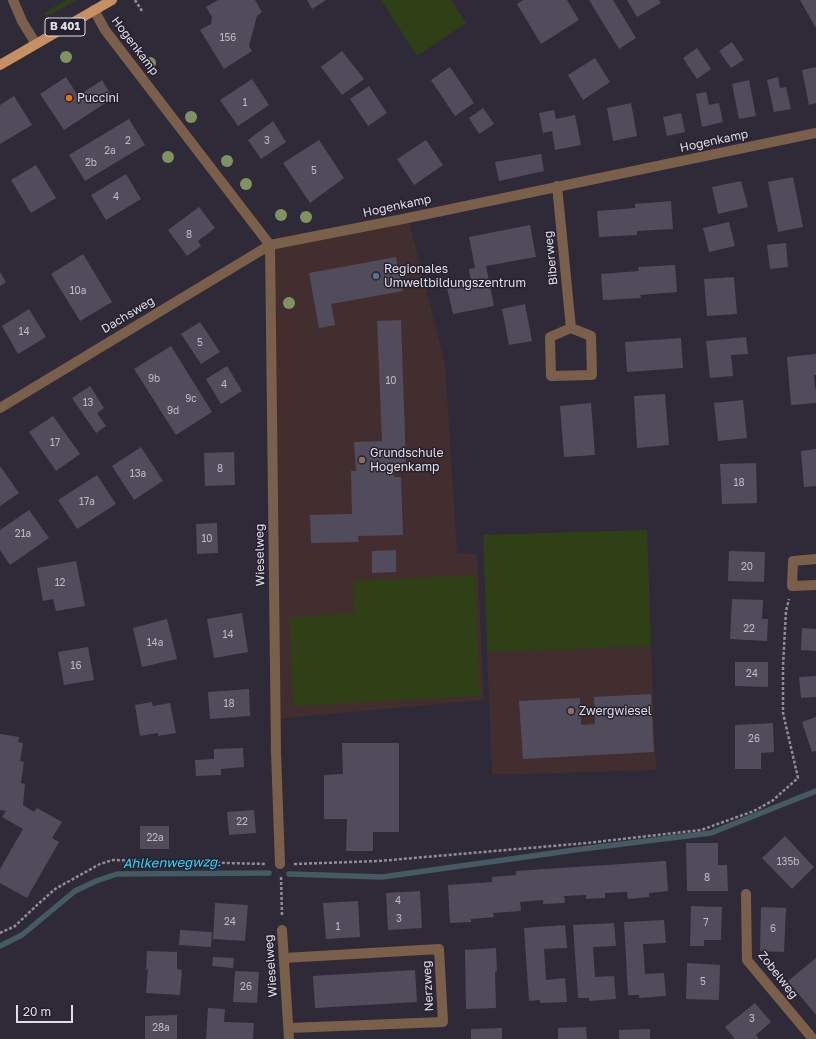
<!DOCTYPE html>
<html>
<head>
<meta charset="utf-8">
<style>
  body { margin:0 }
  #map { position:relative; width:816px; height:1039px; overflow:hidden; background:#2f2a38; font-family:"Golos Text",sans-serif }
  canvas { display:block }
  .scale { position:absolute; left:16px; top:1005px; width:57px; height:18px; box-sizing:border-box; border:2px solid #e1dee7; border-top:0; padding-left:5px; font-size:12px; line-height:14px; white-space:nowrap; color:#e1dee7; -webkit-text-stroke:3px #25212e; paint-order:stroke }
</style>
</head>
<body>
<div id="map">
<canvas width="816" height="1039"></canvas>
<div class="scale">20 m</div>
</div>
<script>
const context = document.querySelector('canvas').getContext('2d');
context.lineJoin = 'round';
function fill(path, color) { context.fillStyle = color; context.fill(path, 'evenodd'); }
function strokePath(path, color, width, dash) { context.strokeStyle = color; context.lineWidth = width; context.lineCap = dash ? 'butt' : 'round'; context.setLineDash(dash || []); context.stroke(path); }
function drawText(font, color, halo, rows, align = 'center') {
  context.font = font + ' "Golos Text",sans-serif'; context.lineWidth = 3; context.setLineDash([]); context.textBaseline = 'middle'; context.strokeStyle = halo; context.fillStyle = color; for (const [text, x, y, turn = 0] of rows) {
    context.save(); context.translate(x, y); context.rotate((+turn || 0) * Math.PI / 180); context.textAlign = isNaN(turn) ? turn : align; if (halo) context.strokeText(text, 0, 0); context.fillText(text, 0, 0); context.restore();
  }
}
const education = new Path2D(`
  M 408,218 L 445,365 L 457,553 L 477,554 L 484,700 L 275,719 L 270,245 Z
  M 651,646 L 656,770 L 492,775 L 487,652 Z`);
const green = new Path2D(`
  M 66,0 L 76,0 L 52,14 L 45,15 L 45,13 Z
  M 381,0 L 451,0 L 466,23 L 417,56 Z
  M 647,530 L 651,646 L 487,652 L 483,535 Z
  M 475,575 L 480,696 L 294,706 L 289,618 L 354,613 L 353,581 Z`);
const stream = new Path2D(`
  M 289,874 L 382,877 L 582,849 L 711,833 L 816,791
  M 0,946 L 22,935 L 75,891 L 96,881 L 117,874 L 269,873`);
const building = new Path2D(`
  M 218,0 L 255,0 L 262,12 L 257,16 L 249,46 L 252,51 L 224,69 L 200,30 L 211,24 L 212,17 L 206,7 Z
  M 307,0 L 326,0 L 312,9 Z
  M 523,0 L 567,0 L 579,20 L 541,44 L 517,4 Z
  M 589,0 L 613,0 L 636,38 L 619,49 Z
  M 627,0 L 659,0 L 661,3 L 637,17 Z
  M 800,0 L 816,0 L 816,28 Z
  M 732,42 L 744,60 L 731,68 L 719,51 Z
  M 697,48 L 711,69 L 697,79 L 683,58 Z
  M 342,51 L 364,79 L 342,95 L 321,67 Z
  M 595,58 L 610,82 L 583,100 L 568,75 Z
  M 450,67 L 474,103 L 455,116 L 431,80 Z
  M 816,67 L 816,103 L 809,105 L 802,70 Z
  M 66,77 L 78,96 L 102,80 L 113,98 L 64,130 L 40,94 Z
  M 778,77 L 780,88 L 786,87 L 791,109 L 774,112 L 767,80 Z
  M 252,79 L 269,105 L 238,126 L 220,100 Z
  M 749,80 L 756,116 L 739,119 L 732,84 Z
  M 369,86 L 387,113 L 368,126 L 350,99 Z
  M 706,92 L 709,105 L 719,103 L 723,122 L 702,127 L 696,94 Z
  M 14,96 L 32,125 L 0,144 L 0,105 Z
  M 631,103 L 637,136 L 613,141 L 607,108 Z
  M 483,108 L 494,124 L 479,134 L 469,118 Z
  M 554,110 L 556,119 L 575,115 L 581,145 L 555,150 L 552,131 L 543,133 L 539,113 Z
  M 681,113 L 685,132 L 667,136 L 663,117 Z
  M 129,119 L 145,145 L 85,181 L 69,155 Z
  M 273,121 L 286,142 L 261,159 L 248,140 Z
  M 319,140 L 344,178 L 310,203 L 283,163 Z
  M 426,140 L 443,165 L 414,185 L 397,159 Z
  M 541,154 L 544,171 L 499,181 L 495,162 Z
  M 36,165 L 56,198 L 31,213 L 11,180 Z
  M 126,174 L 141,199 L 106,220 L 91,195 Z
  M 793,177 L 803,227 L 778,232 L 768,182 Z
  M 741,181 L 748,207 L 718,214 L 712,187 Z
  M 671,201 L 673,229 L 637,231 L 637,235 L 599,237 L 597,211 L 635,208 L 635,204 Z
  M 199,207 L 215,228 L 198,241 L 201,246 L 187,256 L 168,230 Z
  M 729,222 L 735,246 L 709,252 L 703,228 Z
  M 530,225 L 536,257 L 486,266 L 494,306 L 453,314 L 447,288 L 471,283 L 469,269 L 475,268 L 469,237 Z
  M 786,243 L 788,267 L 770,269 L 767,245 Z
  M 83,254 L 112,302 L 80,321 L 51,274 Z
  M 396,257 L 403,291 L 331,304 L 335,325 L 319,328 L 309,273 Z
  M 675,265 L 677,292 L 640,295 L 641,298 L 603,300 L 601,274 L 639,271 L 638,267 Z
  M 0,272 L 6,282 L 0,286 Z
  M 734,277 L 737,314 L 707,316 L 704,279 Z
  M 525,304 L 532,341 L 509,345 L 502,309 Z
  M 29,309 L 46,337 L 18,354 L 2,326 Z
  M 401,320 L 406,465 L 393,466 L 394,477 L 401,477 L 403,535 L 358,536 L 359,542 L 311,543 L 310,515 L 352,514 L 351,471 L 356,471 L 354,442 L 382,441 L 377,321 Z
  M 200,322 L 220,352 L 201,364 L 181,334 Z
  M 746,337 L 748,354 L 731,355 L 733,376 L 710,378 L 706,341 Z
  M 681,338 L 683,368 L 627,372 L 625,342 Z
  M 171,346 L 212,412 L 176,435 L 134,369 Z
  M 816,354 L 816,375 L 814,375 L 815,389 L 816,388 L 816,403 L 791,405 L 787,357 Z
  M 227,366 L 242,391 L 221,404 L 206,379 Z
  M 90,386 L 104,408 L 97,413 L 106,426 L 96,433 L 72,398 Z
  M 665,394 L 669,445 L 637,448 L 634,396 Z
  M 743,400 L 747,438 L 718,441 L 714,403 Z
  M 591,403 L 595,455 L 564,457 L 560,406 Z
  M 53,416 L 80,454 L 56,471 L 29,432 Z
  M 141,447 L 163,481 L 134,500 L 112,466 Z
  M 816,449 L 816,486 L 804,487 L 801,451 Z
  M 234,452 L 235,485 L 205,486 L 204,453 Z
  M 756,463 L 757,503 L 722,504 L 720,464 Z
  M 0,466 L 19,493 L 0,506 Z
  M 97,475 L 116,504 L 77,529 L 58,500 Z
  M 29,510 L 49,538 L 10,565 L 0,550 L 0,530 Z
  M 217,523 L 218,553 L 197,554 L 196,524 Z
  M 396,550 L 396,572 L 372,573 L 372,551 Z
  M 729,551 L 765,552 L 764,582 L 728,581 Z
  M 76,561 L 85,606 L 56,611 L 53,599 L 43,601 L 37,568 Z
  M 732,599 L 763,600 L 762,619 L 768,619 L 767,641 L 730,639 Z
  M 242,613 L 248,652 L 214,658 L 207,619 Z
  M 167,619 L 177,659 L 142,667 L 133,628 Z
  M 802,628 L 816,629 L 816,651 L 801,650 Z
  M 88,647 L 94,680 L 64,685 L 58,652 Z
  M 735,662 L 768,662 L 768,687 L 735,686 Z
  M 816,676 L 816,697 L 801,698 L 799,677 Z
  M 249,689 L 250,716 L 210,719 L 208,692 Z
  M 651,694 L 654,752 L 523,759 L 519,701 L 580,698 L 581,725 L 595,724 L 594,697 Z
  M 152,702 L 153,706 L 170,703 L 176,733 L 158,736 L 158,733 L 140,736 L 135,705 Z
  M 816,717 L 816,751 L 812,752 L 802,722 Z
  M 773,723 L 774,752 L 761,753 L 761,769 L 735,769 L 735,725 Z
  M 0,734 L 19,737 L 18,742 L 23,743 L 20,761 L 24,762 L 21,783 L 25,784 L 23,805 L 34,812 L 37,808 L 62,822 L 52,838 L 59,842 L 27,898 L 0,883 L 0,869 L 23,829 L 2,817 L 6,811 L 0,810 Z
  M 342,743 L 399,743 L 399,832 L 373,832 L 373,851 L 346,851 L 347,819 L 324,819 L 324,775 L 343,774 Z
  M 243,748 L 244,767 L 221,769 L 221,775 L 196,776 L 195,760 L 214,759 L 214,749 Z
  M 254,810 L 256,833 L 229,835 L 227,812 Z
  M 140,826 L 169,826 L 169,849 L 140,849 Z
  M 785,836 L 814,867 L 792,889 L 762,858 Z
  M 686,843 L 718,843 L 718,865 L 727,865 L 728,891 L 687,891 Z
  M 666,861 L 668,891 L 649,893 L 649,897 L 628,899 L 627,892 L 605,893 L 605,898 L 586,899 L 586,895 L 564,896 L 565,903 L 543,904 L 543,900 L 520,902 L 521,911 L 493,913 L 494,917 L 471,919 L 471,922 L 450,923 L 448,885 L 492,882 L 492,877 L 516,875 L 516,871 Z
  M 420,891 L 422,928 L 388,930 L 386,893 Z
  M 358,901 L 360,937 L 326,939 L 323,903 Z
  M 215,903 L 248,905 L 245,941 L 213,939 Z
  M 691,906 L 722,907 L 721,940 L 704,940 L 704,946 L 690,946 Z
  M 761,907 L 786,908 L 784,952 L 760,951 Z
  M 664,920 L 666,943 L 643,944 L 645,974 L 664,973 L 666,996 L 639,998 L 639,995 L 628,995 L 624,922 Z
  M 614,923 L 616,946 L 593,947 L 595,977 L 614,976 L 616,999 L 589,1001 L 589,998 L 578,998 L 573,925 Z
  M 565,925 L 567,948 L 544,949 L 546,980 L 565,978 L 567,1002 L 540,1003 L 540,1000 L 529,1001 L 524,928 Z
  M 180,930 L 212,932 L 211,947 L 179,945 Z
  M 496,948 L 497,971 L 495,972 L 496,1008 L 466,1009 L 465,950 Z
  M 147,951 L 177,952 L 177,969 L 182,970 L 180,995 L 146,993 L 148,968 L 146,970 Z
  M 213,957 L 234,958 L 233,968 L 212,966 Z
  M 816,958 L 816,1015 L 788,981 Z
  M 687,963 L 720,965 L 719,1000 L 686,999 Z
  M 415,970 L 417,1002 L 315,1008 L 313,976 Z
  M 235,971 L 259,972 L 257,1003 L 233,1002 Z
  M 755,1003 L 771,1022 L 756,1035 L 759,1039 L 735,1039 L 725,1027 Z
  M 208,1008 L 225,1009 L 224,1022 L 254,1023 L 253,1039 L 206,1039 Z
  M 177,1015 L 177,1039 L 145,1039 L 145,1016 Z
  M 586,1027 L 587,1039 L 558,1039 L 558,1028 Z
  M 502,1028 L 502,1039 L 471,1039 L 471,1029 Z
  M 650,1029 L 650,1039 L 619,1039 L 619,1030 Z`);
const path = new Path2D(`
  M 135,0 L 142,11
  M 294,864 L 379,861 L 587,843 L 701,830 L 754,811 L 772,801 L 798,778 L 783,713 L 783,666 L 786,611 L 789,599
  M 281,877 L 282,916
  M 0,933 L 15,926 L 36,906 L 55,889 L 100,864 L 113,860 L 265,864`);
const street = new Path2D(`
  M 13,0 L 22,21 L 36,44
  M 94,10 L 105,30 L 270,245 L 408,218 L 816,133
  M 557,186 L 571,328 L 550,337 L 551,376 L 592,375 L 591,336 L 571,328
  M 270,245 L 276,752 L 280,864
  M 0,408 L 270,245
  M 816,559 L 793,561 L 792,586 L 816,585
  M 746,894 L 747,960 L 813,1039
  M 282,930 L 289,1039
  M 284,958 L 439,949 L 443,1022 L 289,1028`);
const primary = new Path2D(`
  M 0,65 L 112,0`);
const trees = [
  [66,57],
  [150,63],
  [191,117],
  [168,157],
  [227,161],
  [246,184],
  [281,215],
  [306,217],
  [289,303]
];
const markers = [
  [69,98,4,"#e8710a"],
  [376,276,4,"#5c6f8a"],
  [362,460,4,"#8d6e63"],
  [571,711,4,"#8d6e63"]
];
const numberNames = [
  ["156",228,38],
  ["1",245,103],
  ["2",128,141],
  ["3",267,141],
  ["2a",110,151],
  ["2b",91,163],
  ["5",314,171],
  ["4",116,197],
  ["8",189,235],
  ["10a",78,291],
  ["14",24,332],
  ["5",200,343],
  ["9b",154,379],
  ["10",391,381],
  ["4",224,385],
  ["9c",191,399],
  ["13",88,403],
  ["9d",173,411],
  ["17",55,443],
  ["8",220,469],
  ["13a",138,474],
  ["18",739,483],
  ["17a",87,502],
  ["21a",23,534],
  ["10",207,539],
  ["20",747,567],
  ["12",60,583],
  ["22",749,629],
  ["14",228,635],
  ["14a",155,643],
  ["16",76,666],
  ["24",752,674],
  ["18",229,704],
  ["26",754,739],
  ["22",242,822],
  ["22a",155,838],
  ["135b",788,862],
  ["8",707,878],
  ["4",398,901],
  ["3",399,919],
  ["24",230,922],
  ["7",706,923],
  ["1",338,927],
  ["6",773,929],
  ["5",703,982],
  ["26",246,987],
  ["3",752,1019],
  ["28a",161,1028]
];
const shields = [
  [65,27,40]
];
const shieldNames = [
  ["B 401",65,27]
];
const streetNames = [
  ["Hogenkamp",135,46,53],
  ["Hogenkamp",714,141,-12],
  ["Hogenkamp",397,206,-12],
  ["Biberweg",551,258,-96],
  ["Dachsweg",128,315,-31],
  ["Wieselweg",260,555,-91],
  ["Wieselweg",271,966,-94],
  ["Zobelweg",778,975,52],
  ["Nerzweg",428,986,-93]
];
const poiNames = [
  ["Puccini",77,98],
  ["Regionales",384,269],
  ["Umweltbildungszentrum",384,283],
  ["Grundschule",370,453],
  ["Hogenkamp",370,467],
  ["Zwergwiesel",579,711]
];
const waterNames = [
  ["Ahlkenwegwzg.",172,863,-1]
];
fill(education, '#432e2f');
fill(green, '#304016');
strokePath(stream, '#445b63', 5.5);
fill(building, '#514c5b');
strokePath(path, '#908c98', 2.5, [3, 2]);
strokePath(street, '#7a5f4a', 10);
strokePath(primary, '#c79063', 10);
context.fillStyle = '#7f9362';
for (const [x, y] of trees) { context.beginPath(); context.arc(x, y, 6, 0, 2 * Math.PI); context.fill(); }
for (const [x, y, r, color] of markers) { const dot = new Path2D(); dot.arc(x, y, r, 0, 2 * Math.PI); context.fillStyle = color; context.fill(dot); strokePath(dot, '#25212e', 1.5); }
drawText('10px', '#bdbac4', null, numberNames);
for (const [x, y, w] of shields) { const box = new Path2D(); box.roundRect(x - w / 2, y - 9, w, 18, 3); context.fillStyle = '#25212e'; context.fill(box); strokePath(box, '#e1dee7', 1); }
drawText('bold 11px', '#e1dee7', null, shieldNames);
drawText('12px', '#e1dee7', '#25212e', streetNames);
drawText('12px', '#e1dee7', '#25212e', poiNames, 'left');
drawText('italic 13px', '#34d6fc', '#25212e', waterNames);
</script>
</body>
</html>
